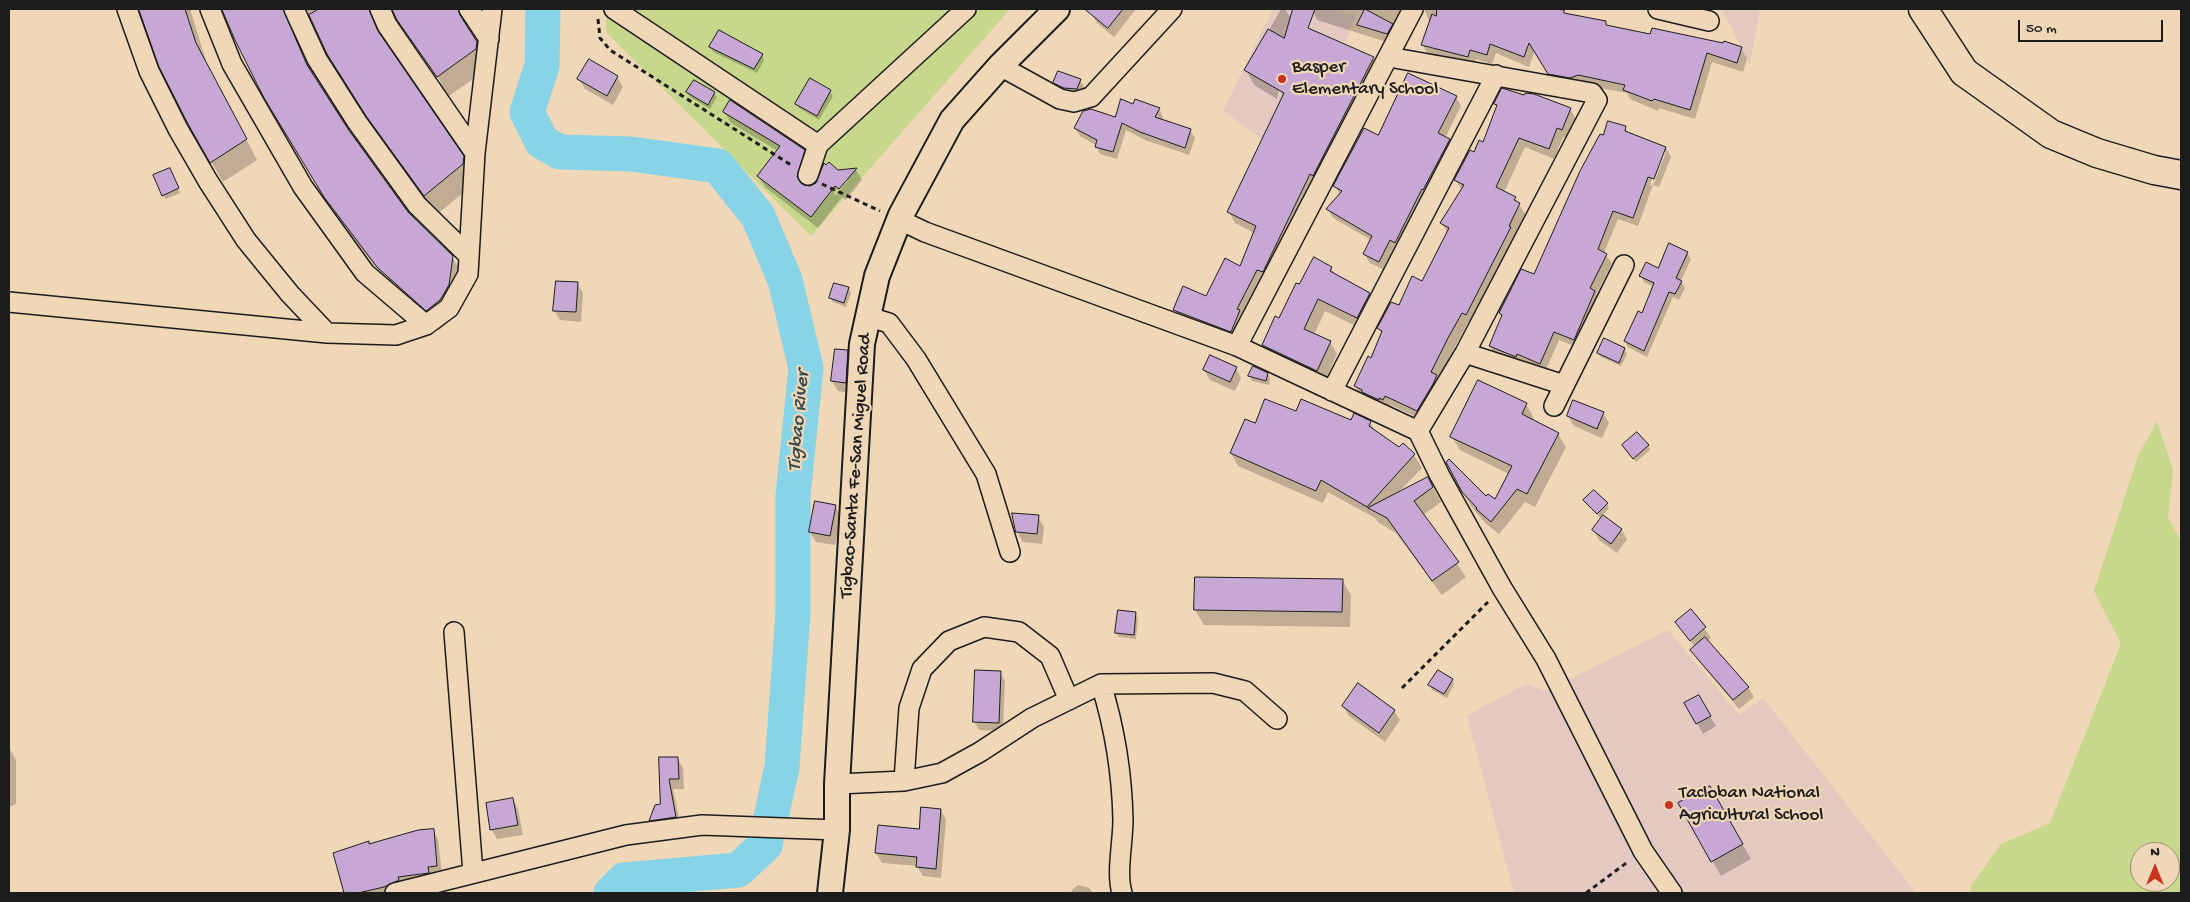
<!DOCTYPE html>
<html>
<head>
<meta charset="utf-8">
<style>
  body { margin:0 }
  #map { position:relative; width:2190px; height:902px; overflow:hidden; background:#efd7b7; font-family:"Gochi Hand",sans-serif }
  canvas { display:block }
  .frame { position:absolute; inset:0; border:10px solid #1c1c1c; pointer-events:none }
  .north { position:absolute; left:2130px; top:842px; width:50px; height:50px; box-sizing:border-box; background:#efd7b7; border:1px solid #9b8c79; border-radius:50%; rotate:0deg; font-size:14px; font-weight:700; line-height:20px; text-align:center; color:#1c1c1c }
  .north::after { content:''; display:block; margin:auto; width:18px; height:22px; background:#c8321e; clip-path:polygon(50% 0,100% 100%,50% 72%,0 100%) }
  .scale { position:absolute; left:2018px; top:20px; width:145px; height:22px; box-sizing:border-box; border:2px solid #1c1c1c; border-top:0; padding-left:6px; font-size:15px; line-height:18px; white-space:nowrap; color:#1c1c1c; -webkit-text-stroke:4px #efd7b7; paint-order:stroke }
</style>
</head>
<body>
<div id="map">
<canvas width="2190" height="902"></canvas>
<div class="frame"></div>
<div class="north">N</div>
<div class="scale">50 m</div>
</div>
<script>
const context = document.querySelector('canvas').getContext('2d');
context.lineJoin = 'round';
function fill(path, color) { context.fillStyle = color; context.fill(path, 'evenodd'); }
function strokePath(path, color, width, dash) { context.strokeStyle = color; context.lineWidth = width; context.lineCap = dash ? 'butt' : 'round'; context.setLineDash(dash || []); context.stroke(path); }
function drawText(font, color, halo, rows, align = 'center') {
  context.font = font + ' "Gochi Hand",sans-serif'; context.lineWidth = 4.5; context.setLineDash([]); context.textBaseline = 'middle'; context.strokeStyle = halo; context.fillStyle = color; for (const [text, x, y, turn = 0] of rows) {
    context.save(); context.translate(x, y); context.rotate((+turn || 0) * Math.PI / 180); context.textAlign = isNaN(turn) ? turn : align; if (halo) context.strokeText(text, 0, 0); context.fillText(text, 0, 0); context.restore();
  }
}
const built = new Path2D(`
  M 1273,9 L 1329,9 L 1356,15 L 1343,47 L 1286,156 L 1223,111 Z
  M 1722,9 L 1760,9 L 1750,65 Z
  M 1668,630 L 1739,715 L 1763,698 L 1916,893 L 1514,893 L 1467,716 L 1525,684 L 1547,691 Z`);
const green = new Path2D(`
  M 606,9 L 1010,9 L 811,236 L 606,32 Z
  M 2157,421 L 2173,470 L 2168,518 L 2181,541 L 2181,893 L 1970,893 L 1971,886 L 2001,844 L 2050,823 L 2121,644 L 2094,591 L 2138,456 ZM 2140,852 L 2170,852 L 2170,882 L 2140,882 Z`);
const shadow = new Path2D(`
  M 137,9 L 190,9 L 207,64 L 257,160 L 223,182 L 189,123 Z
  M 222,9 L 472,9 L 463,14 L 470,34 L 487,63 L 487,69 L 449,96 L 440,83 L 441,82 L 398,20 L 387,18 L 380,28 L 386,46 L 462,157 L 474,177 L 474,184 L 436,215 L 379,136 L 340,74 L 312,19 L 301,18 L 293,29 L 316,80 L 347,129 L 407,213 L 452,257 L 464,277 L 460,305 L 451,320 L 439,330 L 390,286 L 338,218 L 278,118 Z
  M 1095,9 L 1136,9 L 1114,37 L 1097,23 L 1091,13 Z
  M 1281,9 L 1285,9 L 1293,21 L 1373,58 L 1380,70 L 1237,342 L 1181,322 L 1174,310 L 1184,288 L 1206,298 L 1240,268 L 1254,233 L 1235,223 L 1229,212 L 1284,97 L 1279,89 L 1277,99 L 1254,85 L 1246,70 Z
  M 1312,9 L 1416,9 L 1393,44 L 1317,20 Z
  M 1424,9 L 1546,9 L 1564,11 L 1566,15 L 1605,23 L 1608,27 L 1741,49 L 1747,58 L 1743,72 L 1712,62 L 1695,119 L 1659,108 L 1658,111 L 1630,99 L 1627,93 L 1584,85 L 1555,84 L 1535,50 L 1529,67 L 1496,53 L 1492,64 L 1476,59 L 1473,67 L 1428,55 L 1423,45 L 1430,23 Z
  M 711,47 L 762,55 L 764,60 L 757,73 L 713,52 Z
  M 589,61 L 617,77 L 623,87 L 613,105 L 585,89 L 579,79 Z
  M 810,80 L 830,91 L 833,96 L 819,120 L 799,108 L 797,104 Z
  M 1080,80 L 1086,90 L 1083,99 L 1061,92 L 1055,82 Z
  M 687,92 L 714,93 L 717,97 L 710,109 L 690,97 Z
  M 1456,97 L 1461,106 L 1445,138 L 1449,140 L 1454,150 L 1400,252 L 1395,249 L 1384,270 L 1370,263 L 1364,254 L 1371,240 L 1333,218 L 1328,209 L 1340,195 L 1335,186 L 1379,136 Z
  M 1495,104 L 1570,109 L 1576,119 L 1568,139 L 1563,137 L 1554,159 L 1525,147 L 1504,192 L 1515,198 L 1525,214 L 1515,235 L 1516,238 L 1472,324 L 1468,322 L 1454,349 L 1438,379 L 1442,386 L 1423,420 L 1391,405 L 1389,409 L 1361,396 L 1355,386 L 1372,359 L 1382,335 L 1379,328 L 1422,282 L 1448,233 L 1442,223 L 1462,190 L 1456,180 L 1484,144 L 1498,108 Z
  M 1134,106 L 1159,109 L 1163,117 L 1162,120 L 1190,130 L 1195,138 L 1189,155 L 1145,140 L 1126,130 L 1117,159 L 1100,154 L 1096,145 L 1080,136 L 1075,128 L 1116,119 Z
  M 724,112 L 804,150 L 810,162 L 803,187 L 810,187 L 838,171 L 856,170 L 862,180 L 846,200 L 842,197 L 818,228 L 765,187 L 758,176 L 778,151 L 731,123 ZM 845,180 L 848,180 L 836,195 L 834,193 Z
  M 1625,128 L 1629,134 L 1666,148 L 1671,157 L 1659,187 L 1653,185 L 1638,226 L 1618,219 L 1604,253 L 1612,263 L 1596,295 L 1600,301 L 1579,348 L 1559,340 L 1545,372 L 1495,355 L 1490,346 L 1503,317 L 1501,313 L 1534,276 L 1604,137 ZM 1663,152 L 1666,152 L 1653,185 L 1650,185 Z
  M 172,174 L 180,193 L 166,199 L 163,195 Z
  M 1687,253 L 1691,259 L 1681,281 L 1685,288 L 1679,300 L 1673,297 L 1647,357 L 1628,347 L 1625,341 L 1642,314 L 1654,287 L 1644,282 L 1641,276 L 1658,269 Z
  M 1331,268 L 1336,276 L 1370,293 L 1377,306 L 1364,330 L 1325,311 L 1314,335 L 1330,342 L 1337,354 L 1324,383 L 1271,358 L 1264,345 L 1299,285 Z
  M 577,283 L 583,293 L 581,322 L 560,320 L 554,310 Z
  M 848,288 L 851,293 L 846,307 L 833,302 L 830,298 Z
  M 1624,349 L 1627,354 L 1621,366 L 1601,357 L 1598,353 Z
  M 847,352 L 853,362 L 851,393 L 838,391 L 832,381 Z
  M 1236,368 L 1241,378 L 1235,391 L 1210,380 L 1204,370 Z
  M 1268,374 L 1270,379 L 1269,385 L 1252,381 L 1250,376 Z
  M 1526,404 L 1534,418 L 1532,421 L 1558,434 L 1566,447 L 1535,507 L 1525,502 L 1499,534 L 1485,523 L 1471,506 L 1463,492 L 1495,501 L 1509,474 L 1460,450 L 1452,437 Z
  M 1297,413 L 1352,422 L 1370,422 L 1376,433 L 1399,449 L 1403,445 L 1414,455 L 1422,468 L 1398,493 L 1428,479 L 1441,502 L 1423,515 L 1466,577 L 1442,595 L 1396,533 L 1378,522 L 1375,518 L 1328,492 L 1323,503 L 1238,466 L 1231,453 L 1256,425 Z
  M 1603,413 L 1609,423 L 1602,438 L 1574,426 L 1568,416 Z
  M 1648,445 L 1650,450 L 1636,462 L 1623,446 Z
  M 1585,501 L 1607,504 L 1609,508 L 1600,518 Z
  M 835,506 L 841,516 L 835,545 L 816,542 L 810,532 Z
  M 1038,517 L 1044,527 L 1042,544 L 1023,542 L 1017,532 Z
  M 1621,529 L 1627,539 L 1617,553 L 1599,540 L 1594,531 Z
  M 1196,578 L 1342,580 L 1351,595 L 1350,627 L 1204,625 L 1195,610 Z
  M 1691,610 L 1711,638 L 1707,641 L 1748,687 L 1754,697 L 1739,709 L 1698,660 L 1692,650 L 1695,647 L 1676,622 Z
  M 1135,614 L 1138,618 L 1136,639 L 1119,637 L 1116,632 Z
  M 1000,673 L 1005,681 L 1003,731 L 979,730 L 974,721 Z
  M 1452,680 L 1454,684 L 1447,698 L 1432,690 L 1430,685 Z
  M 1698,696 L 1716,726 L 1703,734 L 1686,703 Z
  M 1343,706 L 1394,711 L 1400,720 L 1385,742 L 1349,716 Z
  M 9,748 L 16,760 L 16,804 L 9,807 Z
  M 660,758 L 677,758 L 683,768 L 684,789 L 673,789 L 681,827 L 656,830 L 650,821 L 661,806 Z
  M 1709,787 L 1751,859 L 1721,876 L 1680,804 Z
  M 513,799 L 518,809 L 523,835 L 497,839 L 491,829 Z
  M 941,810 L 946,820 L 941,878 L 923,876 L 917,866 L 882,863 L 876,853 L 920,830 Z
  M 433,830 L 438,839 L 442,875 L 396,893 L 345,893 L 334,853 Z
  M 1078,885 L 1089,888 L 1093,893 L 1071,893 L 1072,890 Z`);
const river = new Path2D(`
  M 543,9 L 542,66 L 527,112 L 542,142 L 560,152 L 631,154 L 718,166 L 758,216 L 785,280 L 806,368 L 793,495 L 793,613 L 782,767 L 765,845 L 738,870 L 624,880 L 611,893`);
const building = new Path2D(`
  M 139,9 L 185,9 L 196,43 L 247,139 L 210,163 L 188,124 L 159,67 Z
  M 222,9 L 283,9 L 307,65 L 348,129 L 408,212 L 453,256 L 449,285 L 440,300 L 426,311 L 377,267 L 324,197 L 264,98 L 235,40 Z
  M 319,9 L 369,9 L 378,31 L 464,156 L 463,164 L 424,196 L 366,116 L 327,54 L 309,15 Z
  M 392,9 L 458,9 L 460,15 L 477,42 L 476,49 L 437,77 L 397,20 Z
  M 1085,9 L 1123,9 L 1108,28 Z
  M 1293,9 L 1315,9 L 1308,28 L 1374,57 L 1313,176 L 1310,174 L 1263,272 L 1257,270 L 1237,309 L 1240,310 L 1231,332 L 1173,310 L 1183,286 L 1206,296 L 1225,258 L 1240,266 L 1256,226 L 1227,212 L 1284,93 L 1244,70 L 1268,29 L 1284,38 Z
  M 1365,9 L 1393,24 L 1387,34 L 1357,25 Z
  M 1437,9 L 1556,9 L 1564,10 L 1564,13 L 1606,21 L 1606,25 L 1650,34 L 1652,28 L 1723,43 L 1724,41 L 1742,47 L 1737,63 L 1707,53 L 1690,110 L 1654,99 L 1652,101 L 1623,90 L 1625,85 L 1578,75 L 1570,78 L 1548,74 L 1529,43 L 1524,57 L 1490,44 L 1487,55 L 1470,50 L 1468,57 L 1421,45 L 1432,14 L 1436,16 Z
  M 719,30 L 763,54 L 754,69 L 709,47 Z
  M 589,59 L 618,76 L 607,96 L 577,79 Z
  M 1058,71 L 1081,79 L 1077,89 L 1064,88 L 1053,83 Z
  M 1408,73 L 1457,96 L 1438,133 L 1450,139 L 1423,190 L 1422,189 L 1395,243 L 1390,240 L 1379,262 L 1363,254 L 1372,236 L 1326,209 L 1342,191 L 1333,186 L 1364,128 L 1378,135 Z
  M 810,78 L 831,90 L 817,116 L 795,104 Z
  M 694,80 L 715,92 L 708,105 L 686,92 Z
  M 1502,88 L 1524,95 L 1525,93 L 1534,94 L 1571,108 L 1562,130 L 1557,128 L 1549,149 L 1519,138 L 1496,187 L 1516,197 L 1514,200 L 1520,203 L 1509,226 L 1511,227 L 1466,315 L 1462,313 L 1448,338 L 1431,372 L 1437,375 L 1433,384 L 1417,411 L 1385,396 L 1383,400 L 1379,398 L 1379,400 L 1362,392 L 1362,390 L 1354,386 L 1368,356 L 1371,358 L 1382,331 L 1377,328 L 1391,302 L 1399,305 L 1412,276 L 1422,281 L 1449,228 L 1440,223 L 1464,185 L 1454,180 L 1470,150 L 1474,152 L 1479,140 L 1483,142 L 1497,105 L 1494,104 Z
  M 1121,99 L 1133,104 L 1135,99 L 1160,108 L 1155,117 L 1191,129 L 1185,148 L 1140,132 L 1122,123 L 1113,152 L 1095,147 L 1097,140 L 1074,128 L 1083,111 L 1091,109 L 1115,117 Z
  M 730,100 L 805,150 L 797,177 L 804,185 L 810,186 L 816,183 L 824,163 L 826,165 L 829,162 L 838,170 L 857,168 L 839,189 L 835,186 L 811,217 L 757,176 L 780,146 L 723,112 Z
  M 1608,121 L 1626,126 L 1625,131 L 1666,147 L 1654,179 L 1648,177 L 1633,218 L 1613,211 L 1598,249 L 1607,254 L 1590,288 L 1595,291 L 1574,340 L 1554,332 L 1540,364 L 1517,354 L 1516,357 L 1489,346 L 1502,315 L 1499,313 L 1521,269 L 1534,274 L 1580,171 L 1600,134 L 1603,135 Z
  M 170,168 L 179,188 L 162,196 L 153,175 Z
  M 1669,243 L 1688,252 L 1676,278 L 1682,281 L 1675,294 L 1669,292 L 1644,351 L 1624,341 L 1638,311 L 1642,313 L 1654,283 L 1639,276 L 1646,262 L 1658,268 Z
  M 1314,257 L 1332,267 L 1330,271 L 1370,293 L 1357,318 L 1318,299 L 1304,329 L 1331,341 L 1317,371 L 1262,345 L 1275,316 L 1279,318 L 1296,283 L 1299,284 Z
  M 556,281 L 578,282 L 576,312 L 553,311 Z
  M 834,283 L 849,287 L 844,303 L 829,298 Z
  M 1604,338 L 1625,348 L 1619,363 L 1597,353 Z
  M 835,349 L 848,350 L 846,383 L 831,381 Z
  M 1210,355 L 1237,367 L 1230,382 L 1203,370 Z
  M 1253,366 L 1268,373 L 1266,381 L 1248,376 Z
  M 1478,380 L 1527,403 L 1522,414 L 1559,433 L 1527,494 L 1517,489 L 1491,522 L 1476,509 L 1477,508 L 1462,492 L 1446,462 L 1449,459 L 1486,496 L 1488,494 L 1495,499 L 1512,466 L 1450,437 Z
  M 1265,399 L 1296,411 L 1301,399 L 1351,420 L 1354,413 L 1371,421 L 1369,426 L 1399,447 L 1403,443 L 1415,454 L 1367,507 L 1321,480 L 1316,491 L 1230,453 L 1245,419 L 1255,423 Z
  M 1573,400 L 1604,412 L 1597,429 L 1567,416 Z
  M 1637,432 L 1649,445 L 1633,459 L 1622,445 Z
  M 1428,477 L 1433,487 L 1414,501 L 1459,562 L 1432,581 L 1387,518 L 1368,508 Z
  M 1594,490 L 1608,503 L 1597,514 L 1583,500 Z
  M 815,501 L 836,505 L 830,536 L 809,532 Z
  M 1012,513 L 1039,515 L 1037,534 L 1016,532 Z
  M 1603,515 L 1622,529 L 1611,544 L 1592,530 Z
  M 1195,577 L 1343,579 L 1342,612 L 1194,610 Z
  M 1691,609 L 1706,627 L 1690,641 L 1675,622 Z
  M 1118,610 L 1136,612 L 1134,635 L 1115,633 Z
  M 1705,637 L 1749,687 L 1733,700 L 1690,650 Z
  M 975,670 L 1001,671 L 999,723 L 973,722 Z
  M 1438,670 L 1453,679 L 1444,694 L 1428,685 Z
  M 1358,683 L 1395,710 L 1379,733 L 1342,706 Z
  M 1699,695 L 1711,716 L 1696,724 L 1684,703 Z
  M 659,757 L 678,757 L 679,779 L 669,779 L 676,817 L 649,821 L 655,805 L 660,804 Z
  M 1710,786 L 1743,844 L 1711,862 L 1678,803 Z
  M 513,798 L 518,825 L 490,830 L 486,803 Z
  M 921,807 L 941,809 L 936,869 L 916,867 L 917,857 L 875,853 L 878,825 L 919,829 Z
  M 434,829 L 437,866 L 428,867 L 429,873 L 398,877 L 399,880 L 384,887 L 358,893 L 344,893 L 333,853 L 369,841 L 369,844 L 418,830 Z`);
const path = new Path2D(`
  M 598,19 L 600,38 L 610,50 L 791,165
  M 822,184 L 880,211
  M 1402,688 L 1488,602
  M 1586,893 L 1629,861`);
const minor = new Path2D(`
  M 127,9 L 149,71 L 178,129 L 208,181 L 246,240 L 290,294 L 327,333
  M 210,9 L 232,64 L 303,187 L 365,273 L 426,325
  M 294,9 L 317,59 L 357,122 L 417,205 L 468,255
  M 380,9 L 387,25 L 475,153
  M 469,9 L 489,39
  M 614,9 L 818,145
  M 1658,9 L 1709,21
  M 1000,66 L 1060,99 L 1074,102 L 1091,97 L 1172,9
  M 808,175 L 818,145 L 966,9
  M 900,220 L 925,232 L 1237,346 L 1418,431 L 1465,353 L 1597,100 L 1592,93 L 1389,57
  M 9,302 L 327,333 L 396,335 L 426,325 L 449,308 L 468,274 L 475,153 L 492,9
  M 869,317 L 889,323 L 916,359 L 986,474 L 1010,552
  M 1237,346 L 1413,9
  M 1465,353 L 1564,385
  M 1332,391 L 1496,75
  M 1554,406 L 1624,265
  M 1418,431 L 1440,476 L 1502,588 L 1546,659 L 1643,851 L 1672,893
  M 454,632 L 473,873
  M 1101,684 C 1115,729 1122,773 1123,820 C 1123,842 1116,873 1122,893
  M 904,781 L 909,708 L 922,669 L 949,641 L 984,627 L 1019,632 L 1050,656 L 1069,700
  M 837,784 L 904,781 L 942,773 L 980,752 L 1032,718 L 1101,684 L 1213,683 L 1245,691 L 1277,719
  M 395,893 L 626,835 L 702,825 L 837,830`);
const major = new Path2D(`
  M 830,893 L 837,830 L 837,784 L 862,344 L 877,276 L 901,215 L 952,120 L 1000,66 L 1057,9`);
const highway = new Path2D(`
  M 1923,9 L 1964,72 L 2051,134 L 2097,153 L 2154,170 L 2181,175`);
const markers = [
  [1282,79,5,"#c8321e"],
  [1669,805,5,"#c8321e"]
];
const poiNames = [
  ["Basper",1292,68],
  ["Elementary School",1292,90],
  ["Tacloban National",1679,794],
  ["Agricultural School",1679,816]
];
const streetNames = [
  ["Tigbao-Santa Fe-San Miguel Road",857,466,-86]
];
const waterNames = [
  ["Tigbao River",800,421,-85]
];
fill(built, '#e3c9c0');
fill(green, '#c7d78c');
fill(shadow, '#0003');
strokePath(river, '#88d4e7', 35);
fill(building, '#c7a8d4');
strokePath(building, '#1c1c1c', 1);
strokePath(minor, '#1c1c1c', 22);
strokePath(major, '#1c1c1c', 28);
strokePath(highway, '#1c1c1c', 31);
strokePath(path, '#1c1c1c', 3, [5, 4]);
strokePath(minor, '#efd7b7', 19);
strokePath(major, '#efd7b7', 24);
strokePath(highway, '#efd7b7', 28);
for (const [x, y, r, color] of markers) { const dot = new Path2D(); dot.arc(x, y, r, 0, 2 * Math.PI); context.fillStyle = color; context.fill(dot); strokePath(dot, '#efd7b7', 2); }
drawText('19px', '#1c1c1c', '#efd7b7', poiNames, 'left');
drawText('19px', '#1c1c1c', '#efd7b7', streetNames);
drawText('italic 20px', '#374a4f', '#efd7b7', waterNames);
</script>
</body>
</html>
